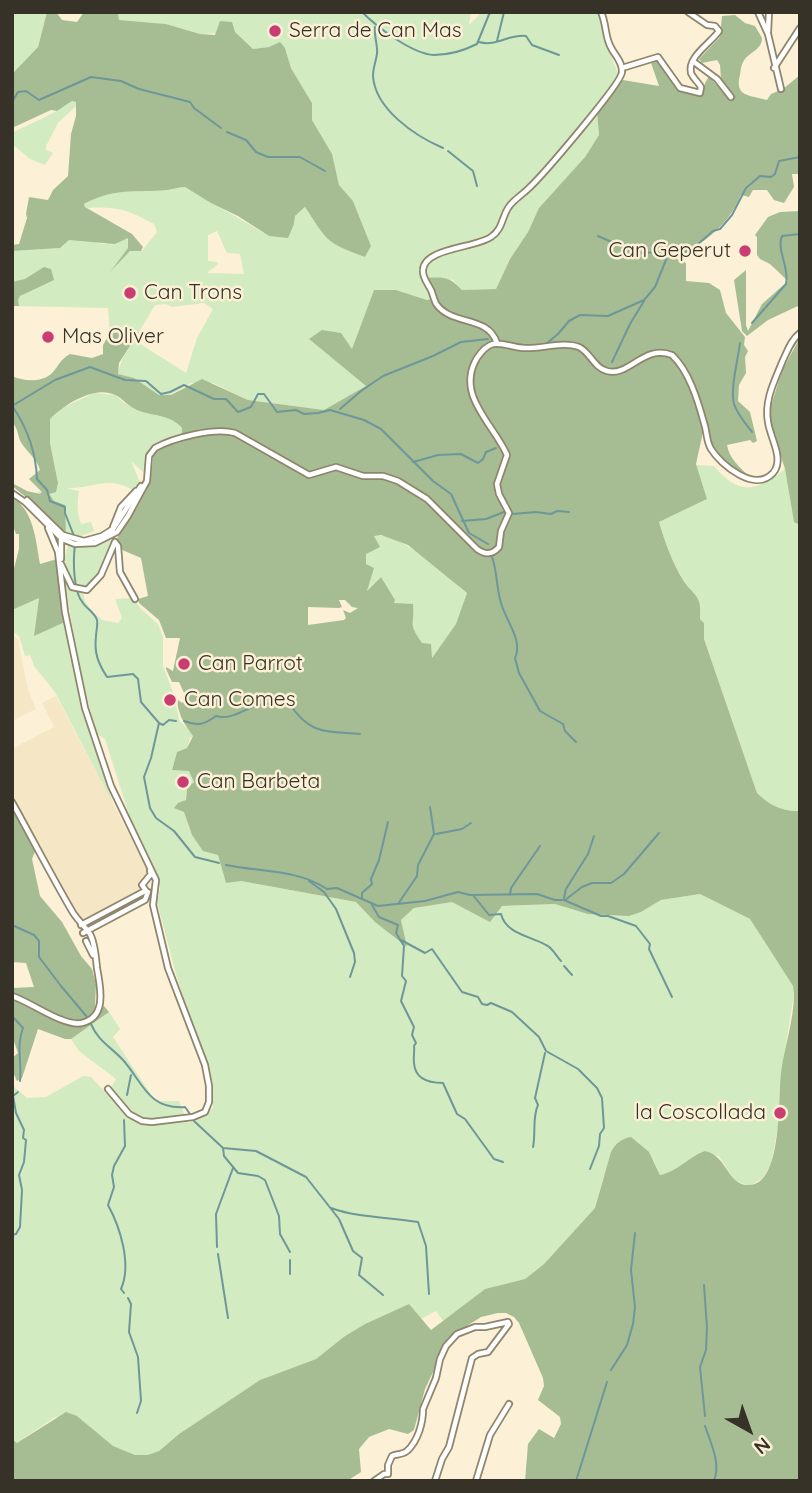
<!DOCTYPE html>
<html>
<head>
<meta charset="utf-8">
<style>
  body { margin:0 }
  #map { position:relative; width:812px; height:1493px; overflow:hidden; background:#fcf0d6; font-family:Quicksand,sans-serif }
  canvas { display:block }
  .frame { position:absolute; inset:0; border:14px solid #363228; pointer-events:none }
  .north { position:absolute; left:714px; top:1395px; width:70px; height:70px; -webkit-text-stroke:5px #fcf0d6; paint-order:stroke; rotate:140deg; font-size:19px; font-weight:700; line-height:28px; text-align:center; color:#363228 }
  .north::after { content:''; display:block; margin:auto; width:24px; height:32px; background:#363228; clip-path:polygon(50% 0,100% 100%,50% 72%,0 100%) }
</style>
</head>
<body>
<div id="map">
<canvas width="812" height="1493"></canvas>
<div class="frame"></div>
<div class="north">N</div>
</div>
<script>
const context = document.querySelector('canvas').getContext('2d');
context.lineJoin = 'round';
function fill(path, color) { context.fillStyle = color; context.fill(path, 'evenodd'); }
function strokePath(path, color, width, dash) { context.strokeStyle = color; context.lineWidth = width; context.lineCap = dash ? 'butt' : 'round'; context.setLineDash(dash || []); context.stroke(path); }
function drawText(font, color, halo, rows, align = 'center') {
  context.font = font + ' Quicksand,sans-serif'; context.lineWidth = 5; context.setLineDash([]); context.textBaseline = 'middle'; context.strokeStyle = halo; context.fillStyle = color; for (const [text, x, y, turn = 0] of rows) {
    context.save(); context.translate(x, y); context.rotate((+turn || 0) * Math.PI / 180); context.textAlign = isNaN(turn) ? turn : align; if (halo) context.strokeText(text, 0, 0); context.fillText(text, 0, 0); context.restore();
  }
}
const built = new Path2D(`
  M 12,635 L 18,639 L 28,690 L 36,709 L 12,721 Z
  M 56,696 L 149,872 L 148,875 L 140,882 L 141,890 L 82,922 L 79,921 L 12,798 L 12,749 L 54,727 L 42,703 Z`);
const green = new Path2D(`
  M 12,12 L 47,12 L 38,47 L 12,74 Z
  M 118,12 L 471,12 L 469,25 L 482,12 L 599,12 C 609,34 608,61 623,80 L 597,112 L 599,135 L 585,157 L 539,208 L 528,232 L 510,259 L 496,289 L 462,290 L 452,279 L 435,298 L 427,300 L 396,290 L 374,290 L 352,350 L 309,339 L 366,386 L 325,410 L 248,400 L 213,383 L 191,383 L 170,395 L 159,395 L 134,378 L 117,374 L 123,358 L 138,333 L 138,338 L 142,345 L 186,373 L 197,338 L 213,309 L 204,303 L 172,307 L 166,304 L 155,305 L 139,332 L 110,333 L 108,308 L 12,306 L 12,251 L 60,248 L 69,240 L 86,240 L 104,244 L 128,238 L 128,248 L 112,269 L 130,251 L 142,251 L 157,232 L 154,224 C 128,210 117,206 87,208 L 84,204 C 111,187 138,193 168,190 C 174,189 180,187 185,187 L 269,236 L 294,224 L 295,216 L 305,207 C 326,241 327,243 365,257 L 371,246 L 353,201 L 339,185 L 331,154 L 312,120 L 312,103 L 291,68 L 285,48 L 269,47 L 253,49 L 235,32 L 200,34 L 166,24 L 119,20 ZM 217,231 L 227,253 L 240,254 L 244,274 L 207,273 L 218,264 L 217,262 L 208,261 L 208,235 Z
  M 72,101 L 76,102 L 76,106 L 58,123 L 46,146 L 46,150 L 53,153 L 45,165 L 30,159 L 12,144 L 12,133 C 31,123 57,113 72,101 Z
  M 94,393 L 115,395 L 124,403 L 162,417 L 174,419 L 182,428 L 181,436 C 155,444 147,444 145,474 L 131,461 L 139,480 L 142,482 L 134,491 C 108,474 92,490 65,488 L 79,491 C 77,501 77,514 81,524 L 91,522 L 94,531 L 81,536 L 68,536 L 37,493 L 58,483 L 50,443 L 50,418 L 60,409 Z
  M 696,465 L 714,466 C 739,496 756,492 785,469 L 794,522 L 800,525 L 800,811 C 783,812 769,805 757,793 L 704,639 L 704,623 L 700,619 C 702,593 694,597 683,580 C 672,562 665,542 659,522 L 707,499 Z
  M 373,535 C 406,534 443,574 467,593 L 457,624 L 431,659 L 411,628 L 411,622 L 393,603 L 381,577 L 367,591 L 373,568 L 366,564 L 366,553 Z
  M 112,540 C 111,556 100,574 90,587 L 75,588 C 66,577 61,556 69,545 L 90,546 Z
  M 63,571 L 68,587 L 83,592 L 85,602 L 96,615 L 102,620 L 118,623 L 122,618 L 115,599 L 133,598 L 142,610 L 158,624 L 163,637 L 163,666 L 174,695 L 179,720 L 194,736 L 190,738 L 187,748 L 177,752 L 172,769 L 190,771 L 194,782 L 187,788 L 184,812 L 192,835 L 218,855 L 226,883 L 241,881 L 356,902 L 406,946 L 401,920 L 414,908 C 425,907 443,899 453,902 C 457,904 460,907 464,908 L 555,904 L 641,912 L 661,900 L 700,894 L 750,919 L 793,986 L 794,994 L 781,1073 L 778,1127 L 771,1164 L 763,1178 L 750,1186 L 735,1181 L 719,1156 L 698,1154 C 686,1163 676,1172 660,1175 L 653,1159 L 604,1175 L 595,1208 L 544,1264 L 525,1279 L 485,1289 L 443,1321 L 436,1311 L 421,1319 L 409,1304 L 365,1324 L 345,1336 L 316,1359 L 260,1380 L 179,1434 L 159,1451 L 148,1456 L 135,1455 L 112,1446 L 77,1416 L 55,1417 L 17,1443 L 12,1439 L 12,1085 L 27,1098 L 46,1097 L 83,1076 L 91,1077 L 107,1094 L 116,1079 L 79,1051 L 71,1039 L 109,1012 L 120,1029 L 113,1037 L 155,1101 L 179,1101 L 188,1123 L 202,1118 L 213,1108 L 212,1083 L 176,974 L 157,902 L 160,888 L 156,872 L 132,824 L 105,739 L 96,733 L 79,666 Z
  M 39,597 L 35,635 L 65,622 L 79,695 L 113,804 L 55,692 L 34,666 L 30,655 L 25,656 L 19,636 L 12,631 L 12,610 Z`);
const forest = new Path2D(`
  M 47,12 L 56,12 L 62,20 L 77,22 L 84,12 L 118,12 L 119,20 L 166,24 L 200,34 L 215,35 L 220,21 L 232,22 L 235,32 L 253,49 L 269,47 L 280,42 L 285,48 L 291,68 L 312,103 L 312,120 L 332,154 L 339,185 L 353,201 L 371,246 L 365,257 C 326,243 327,241 305,207 L 295,216 L 294,224 L 288,238 L 269,236 L 238,216 L 211,203 L 185,187 C 179,187 174,189 168,190 C 136,193 115,187 84,204 L 85,207 L 132,234 L 143,247 L 141,251 L 130,251 L 110,272 L 128,248 L 128,238 L 115,244 L 69,240 L 60,248 L 12,251 L 12,245 L 19,244 L 27,218 L 26,214 L 29,197 L 48,200 L 53,190 L 68,176 L 71,134 L 76,116 L 76,102 L 72,101 L 57,111 L 51,110 L 12,128 L 12,74 L 38,47 Z
  M 735,15 L 745,23 L 755,26 L 762,38 C 762,49 752,51 745,59 C 741,64 741,69 740,75 C 734,97 750,95 767,100 L 771,94 L 783,89 L 800,75 L 800,174 L 792,174 L 794,187 L 784,203 L 774,200 L 767,190 L 753,190 L 749,197 L 741,195 C 728,226 704,243 675,258 L 686,263 L 686,281 L 709,283 L 720,290 L 726,313 L 745,337 L 744,345 L 748,351 L 745,357 L 746,373 L 739,385 L 738,401 L 750,412 L 757,441 L 753,443 L 750,440 L 727,445 C 729,458 740,468 750,477 C 730,471 714,449 703,432 L 696,464 L 707,499 L 659,522 C 665,542 672,562 683,580 C 694,597 702,593 700,619 L 704,623 L 704,639 L 757,793 C 769,805 783,812 800,811 L 800,1481 L 525,1481 L 528,1444 L 539,1429 L 554,1438 L 561,1424 L 560,1417 L 538,1400 L 544,1386 L 543,1378 L 519,1323 L 514,1317 L 506,1313 L 498,1313 L 481,1317 L 448,1338 L 441,1349 L 435,1368 L 425,1389 L 414,1430 L 408,1434 L 389,1429 L 369,1437 L 359,1449 L 361,1472 L 347,1481 L 12,1481 L 12,1439 L 17,1443 L 66,1412 L 77,1416 L 113,1446 L 135,1455 L 148,1455 L 159,1451 L 179,1434 L 260,1380 L 316,1359 L 345,1336 L 365,1324 L 409,1304 L 431,1330 L 485,1289 L 525,1279 L 544,1264 L 595,1208 L 611,1152 C 616,1143 621,1139 631,1137 L 649,1152 L 660,1175 C 679,1171 688,1157 705,1151 C 728,1156 727,1186 749,1185 C 783,1185 778,1096 781,1073 C 784,1047 794,1021 794,994 L 793,986 L 750,919 L 700,894 L 661,900 L 641,912 L 629,916 L 588,914 L 555,904 L 502,906 L 490,922 L 452,902 L 414,908 L 401,920 L 407,947 L 375,922 L 356,902 L 241,881 L 226,883 L 218,855 L 203,851 L 192,835 L 184,812 L 174,808 L 178,803 L 186,800 L 187,788 L 194,782 L 189,771 L 172,770 L 177,752 L 187,748 L 193,736 C 184,724 178,714 177,699 L 182,703 L 184,701 L 185,695 L 179,682 L 172,682 L 166,669 L 166,667 L 173,671 L 180,638 L 166,638 L 159,620 L 139,603 L 138,599 L 148,596 L 141,558 L 120,549 L 117,538 L 137,508 L 150,483 L 154,451 L 158,448 L 181,442 L 182,428 C 170,414 155,417 137,410 C 128,406 122,398 115,395 C 94,385 64,405 50,419 L 50,443 L 58,483 L 56,492 L 49,494 L 54,501 L 65,505 L 66,535 L 36,505 L 12,486 L 12,483 L 27,491 L 40,494 L 42,492 L 29,479 L 40,470 C 37,459 29,454 22,444 C 17,437 19,429 12,422 L 12,376 C 23,381 40,383 51,374 C 59,367 57,362 70,354 L 92,358 L 103,354 L 103,345 L 110,333 L 139,332 L 119,363 L 118,374 L 134,378 L 159,395 L 171,395 L 202,379 L 248,400 L 324,410 L 366,386 L 309,339 L 322,330 L 341,333 L 352,349 L 374,290 L 396,290 L 427,300 L 435,298 L 427,278 C 444,277 450,277 462,290 L 496,289 L 510,259 L 528,232 L 539,208 L 585,157 L 599,135 L 597,112 L 623,80 L 659,86 L 650,60 L 659,61 C 669,82 676,90 699,95 C 705,90 703,83 709,77 L 730,99 L 733,98 L 721,79 L 720,65 L 717,60 L 702,63 L 699,59 L 720,37 L 722,16 ZM 381,535 L 408,545 L 467,593 L 456,624 L 432,658 L 431,644 L 422,643 C 407,621 415,627 413,604 L 394,603 L 395,600 L 381,577 L 367,591 L 374,568 L 366,564 L 366,554 L 380,547 L 374,536 ZM 339,600 L 345,600 L 352,607 L 358,608 L 350,613 L 343,610 L 346,618 L 344,620 L 308,625 L 308,607 L 339,608 L 342,607 Z
  M 800,211 L 800,305 L 768,320 L 747,336 L 742,331 L 734,280 L 746,270 L 746,325 L 748,331 L 762,304 L 788,281 L 770,264 L 760,259 L 757,255 L 757,237 L 755,235 L 768,217 L 780,212 Z
  M 44,267 L 51,269 L 54,280 L 20,296 L 18,300 L 19,306 L 12,306 L 12,282 L 25,279 Z
  M 800,338 L 800,525 L 794,522 L 785,469 L 771,426 L 771,406 L 782,370 Z
  M 12,498 C 34,509 36,542 40,564 L 57,559 L 65,622 L 34,636 L 39,598 L 12,610 L 12,576 L 19,549 L 19,534 L 16,534 L 12,523 Z
  M 12,806 L 36,849 L 32,859 L 40,896 L 62,922 L 81,956 L 92,969 L 96,984 L 95,1007 L 104,1006 L 109,1012 L 71,1039 L 65,1039 L 38,1029 L 22,1078 L 17,1081 L 12,1070 L 12,1058 L 18,1053 L 12,1036 L 12,988 L 34,987 L 26,963 L 12,962 Z`);
const stream = new Path2D(`
  M 362,12 C 377,27 412,54 434,55 C 448,55 465,50 477,44 L 490,12
  M 375,27 C 374,38 378,45 377,54 C 376,61 373,68 373,76 C 375,109 415,136 443,148
  M 497,41 L 504,12
  M 479,42 C 497,47 508,34 526,36 L 532,45 L 559,55
  M 12,102 L 18,92 L 26,91 L 39,100 L 91,77 L 121,81 L 139,89 L 190,102 L 194,108 L 221,128
  M 227,132 L 246,140 L 256,152 L 268,157 L 300,157 L 325,171
  M 448,151 L 473,171 L 477,186
  M 598,236 L 637,253 L 663,252 L 666,254
  M 752,323 L 786,284 C 790,268 776,250 782,236 L 800,234
  M 740,343 C 738,360 730,389 734,404 C 737,414 746,424 752,432
  M 546,344 L 558,334 L 569,321 L 580,315 L 608,316 L 644,300 L 655,287 L 668,255 L 690,251 L 713,231 L 720,229 L 732,215 L 746,188 L 760,176 L 771,177 L 775,174 L 779,161 L 800,157
  M 612,362 L 630,324 L 644,301
  M 12,406 L 55,380 L 90,367 L 125,380 L 146,381 L 161,394 L 170,392 L 184,385 L 214,399 L 226,399 L 238,412 L 251,407 L 258,394 L 264,394 L 277,412 L 296,410 L 304,414 L 318,413 L 330,410 L 364,420 L 381,429 L 433,481 L 451,494 L 469,533 L 488,544
  M 13,407 C 27,428 36,453 37,479 L 47,490 L 50,501 L 65,507 L 65,513 L 74,536
  M 340,409 L 361,391 L 383,376 L 433,356 L 461,342 L 488,339
  M 413,462 L 438,455 L 461,454 L 478,463 L 483,459 L 486,452 L 496,448
  M 513,514 L 536,512 L 551,514 L 557,511 L 569,512
  M 462,521 L 486,519 L 504,512
  M 75,545 C 73,560 73,592 83,603 C 87,609 95,613 97,620 C 98,624 96,632 96,636 C 94,653 98,663 107,677 L 133,674 L 138,679 L 141,702 L 159,723 L 151,758 L 144,777 L 150,808 L 156,818 L 174,831 L 195,857 L 219,863
  M 492,557 C 498,574 496,590 502,606 C 507,622 523,641 515,658 L 519,673 L 540,711 L 563,724 L 565,731 L 576,742
  M 184,721 C 198,726 204,725 216,716 C 233,721 245,707 260,705 C 270,703 280,702 289,703 C 310,735 325,731 360,734
  M 159,723 L 163,725 L 169,720 L 176,721
  M 436,834 L 462,829 L 471,823
  M 226,865 C 259,872 297,869 327,889 L 337,888 L 378,906 L 425,901 L 458,892 L 470,895 L 537,894 L 555,900 L 564,900 L 601,916 L 608,916 L 636,926 L 650,944 L 649,949 L 672,997
  M 309,881 L 324,892 L 336,909 L 354,953 L 355,962 L 350,977
  M 473,895 L 489,915 L 501,914 C 506,934 530,936 546,945 C 552,947 556,956 561,961
  M 510,895 L 511,888 L 540,846
  M 362,898 L 362,893 L 372,884 L 371,879 L 379,860 L 388,822
  M 564,898 L 566,889 L 588,854 L 594,836
  M 565,900 L 582,887 L 592,883 L 611,883 L 624,874 L 659,833
  M 398,904 L 417,876 L 418,865 L 434,834 L 430,807
  M 372,905 L 379,917 L 398,925 L 396,933 L 404,946 L 402,976 L 406,981 L 401,1001 L 414,1027 L 412,1035 L 416,1043 L 414,1046 C 415,1052 413,1056 414,1063 C 415,1079 429,1083 443,1083 L 457,1114 L 465,1119 L 494,1159 L 503,1162
  M 12,925 L 34,935 L 39,941 L 39,957 L 61,986 L 87,1017
  M 401,940 L 425,953 L 432,949 L 462,992 L 478,997 L 482,1004 L 487,1005 L 491,1003 L 512,1012 L 539,1037 L 546,1051 L 578,1069 L 597,1088 L 602,1098 L 604,1128 L 600,1134 L 599,1146 L 590,1169
  M 564,966 L 572,975
  M 12,1016 L 23,1028 C 16,1046 22,1062 20,1081
  M 91,1024 C 98,1041 111,1047 123,1060 C 142,1081 148,1110 185,1107 L 190,1114
  M 127,1095 L 131,1075
  M 194,1121 L 223,1148 L 256,1151 L 306,1177 L 339,1219 L 353,1251 L 362,1258 L 359,1275 L 383,1295
  M 533,1147 C 536,1133 532,1118 538,1105 L 535,1098 L 545,1053
  M 223,1148 L 224,1156 L 238,1173 L 258,1176 L 265,1180 L 279,1216 L 280,1234 L 290,1252
  M 331,1208 C 358,1218 389,1217 418,1222 L 426,1246 L 429,1294
  M 12,1235 L 16,1234 L 20,1227 L 22,1190 L 19,1175 L 24,1162 L 26,1140 L 23,1138 L 24,1130 L 16,1113 L 13,1096 L 18,1092
  M 217,1247 L 216,1214 L 233,1168
  M 218,1254 L 228,1318
  M 290,1260 L 290,1274
  M 704,1285 L 707,1328 L 706,1350 L 700,1367 L 705,1416
  M 124,1293 L 121,1289 C 132,1264 120,1227 108,1205 L 114,1187 L 112,1175 L 114,1166 L 125,1146 L 124,1120
  M 128,1298 L 131,1304 L 129,1332 L 138,1357 L 141,1401 L 137,1413
  M 611,1370 L 627,1345 L 633,1324 L 635,1307 L 631,1270 L 635,1233
  M 705,1426 C 711,1444 721,1463 714,1481
  M 576,1481 L 607,1382`);
const minor = new Path2D(`
  M 758,12 L 768,34 L 781,89
  M 768,32 L 769,12
  M 694,62 L 717,79 L 731,97
  M 622,68 L 658,57 L 680,88 L 700,93 L 701,87 C 698,82 693,78 691,73 C 687,57 711,43 719,31 L 715,26 L 707,25 L 688,12
  M 774,68 L 800,28
  M 497,343 C 488,315 453,326 437,305 C 434,301 433,294 431,290 C 428,284 422,277 423,270 C 424,248 475,248 491,237 C 505,228 501,212 513,202 C 518,197 524,193 529,188 C 542,176 622,83 622,72 C 623,61 612,53 609,43 C 605,33 606,23 601,12
  M 12,493 L 25,502 L 62,539 L 75,544 L 95,543 L 117,532 L 128,516 L 147,481 L 149,456 L 155,448 C 173,438 215,427 235,433 L 309,475 L 336,467 L 363,476 L 383,476 L 398,481 L 427,499 L 477,549 C 485,555 492,555 499,547 L 501,531 L 509,513 L 499,494 L 497,484 L 507,455 C 493,423 455,395 477,358 C 481,352 486,346 493,344 C 503,342 514,348 525,348 C 541,349 563,341 579,347 C 590,352 594,368 607,371 C 629,377 644,344 672,355 C 689,371 698,401 704,423 C 707,431 706,441 711,449 C 721,465 755,493 773,473 C 785,459 770,438 768,422 C 764,400 775,380 783,360 C 788,350 791,340 800,333
  M 27,500 L 63,535 L 84,541 L 102,536 L 113,529 L 141,486
  M 113,527 L 121,507 L 136,491
  M 48,528 L 58,552 L 65,612 L 85,708 L 111,786 L 156,880 L 153,905 L 168,968 L 205,1065 L 209,1086 L 209,1102 L 205,1112 L 193,1117 L 152,1122 L 142,1121 L 129,1114 L 108,1089
  M 115,542 L 118,546 L 120,572 L 135,599
  M 61,559 L 61,537
  M 61,564 L 72,587 L 87,590 L 101,575 L 115,542
  M 12,802 C 32,838 51,875 72,911 C 76,919 88,929 91,936 C 95,945 96,958 97,968 C 100,986 108,1017 82,1023 C 64,1027 31,1002 12,996
  M 147,892 L 142,885 L 151,874 L 150,871
  M 81,925 L 145,891
  M 83,933 L 145,900 L 148,892
  M 86,941 L 93,955
  M 374,1481 L 384,1474 L 388,1474 L 388,1465 L 392,1456 C 396,1454 402,1455 407,1451 C 418,1441 423,1423 423,1409 L 436,1378 L 440,1359 L 446,1346 L 457,1334 L 475,1327 L 485,1327 L 508,1322 L 509,1324 L 488,1352 L 478,1354 L 472,1358 L 449,1447 L 442,1459 L 435,1481
  M 476,1481 L 490,1435 L 509,1404`);
const markers = [
  [275,31,7,"#c93d70"],
  [745,251,7,"#c93d70"],
  [130,293,7,"#c93d70"],
  [48,337,7,"#c93d70"],
  [184,664,7,"#c93d70"],
  [170,700,7,"#c93d70"],
  [183,782,7,"#c93d70"],
  [780,1113,7,"#c93d70"]
];
const poiNames = [
  ["Serra de Can Mas",289,31],
  ["Can Geperut",731,251,"right"],
  ["Can Trons",144,293],
  ["Mas Oliver",62,337],
  ["Can Parrot",198,664],
  ["Can Comes",184,700],
  ["Can Barbeta",197,782],
  ["la Coscollada",766,1113,"right"]
];
fill(built, '#f5e6c5');
fill(green, '#d3ebc1');
fill(forest, '#a6bd94');
strokePath(stream, '#6e9799', 2);
strokePath(minor, '#8f856d', 8);
strokePath(minor, '#fff', 4.5);
for (const [x, y, r, color] of markers) { const dot = new Path2D(); dot.arc(x, y, r, 0, 2 * Math.PI); context.fillStyle = color; context.fill(dot); strokePath(dot, '#fcf0d6', 2.5); }
drawText('21px', '#363228', '#fcf0d6', poiNames, 'left');
</script>
</body>
</html>
